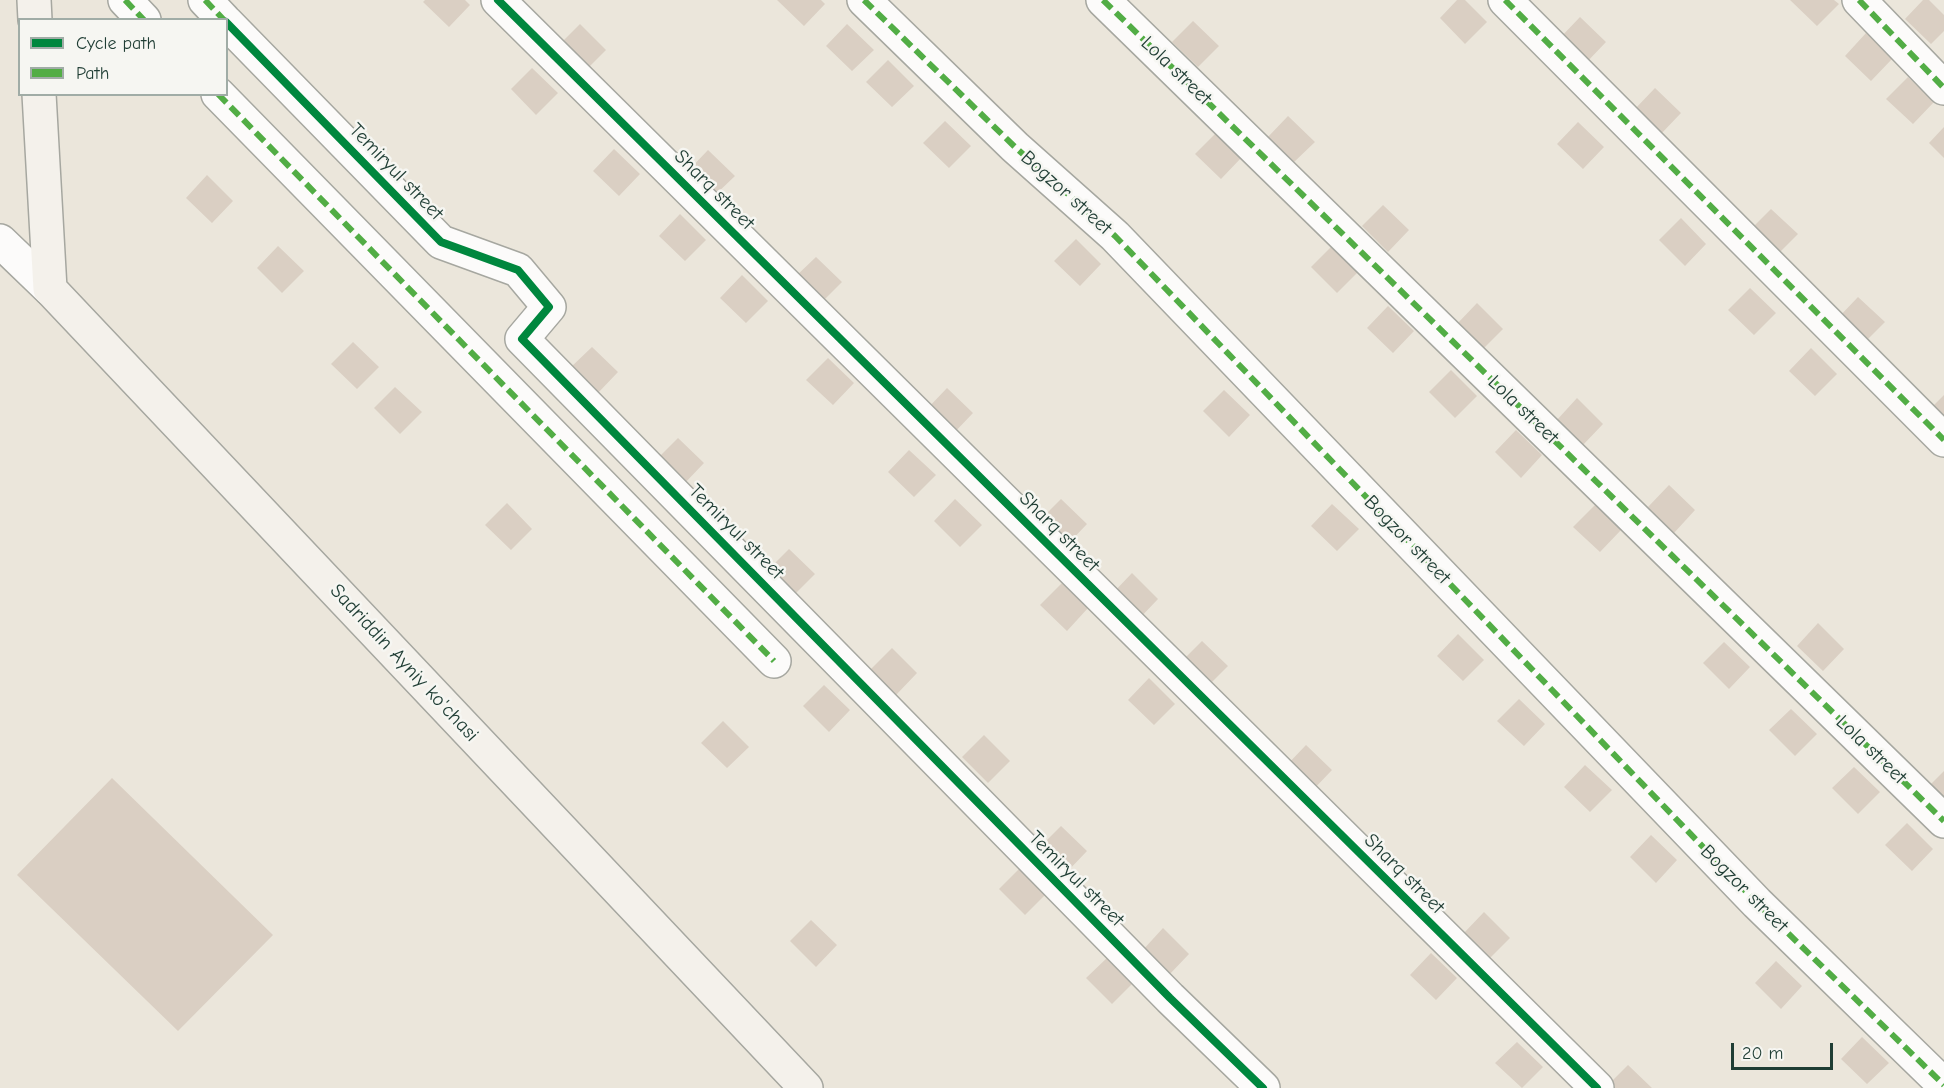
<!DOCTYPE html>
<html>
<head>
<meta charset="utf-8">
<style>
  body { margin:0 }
  #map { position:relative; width:1944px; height:1088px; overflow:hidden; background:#ebe6db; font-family:"Comic Neue",sans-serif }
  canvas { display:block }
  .legend { position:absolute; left:18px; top:18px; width:210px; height:78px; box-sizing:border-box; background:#f6f6f2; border:2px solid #a0aca6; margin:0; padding:8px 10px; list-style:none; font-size:18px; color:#1f3d34 }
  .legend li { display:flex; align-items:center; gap:12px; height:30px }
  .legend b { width:30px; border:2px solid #a0aca6 }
  .scale { position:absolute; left:1731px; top:1043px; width:102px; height:27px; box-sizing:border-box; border:3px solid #1f3d34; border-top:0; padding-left:8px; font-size:18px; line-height:21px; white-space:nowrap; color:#1f3d34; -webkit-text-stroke:4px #f6f6f2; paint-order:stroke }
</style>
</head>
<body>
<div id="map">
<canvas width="1944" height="1088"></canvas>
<ul class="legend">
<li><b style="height:8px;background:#00873e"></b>Cycle path</li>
<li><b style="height:8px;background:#52ad45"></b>Path</li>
</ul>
<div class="scale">20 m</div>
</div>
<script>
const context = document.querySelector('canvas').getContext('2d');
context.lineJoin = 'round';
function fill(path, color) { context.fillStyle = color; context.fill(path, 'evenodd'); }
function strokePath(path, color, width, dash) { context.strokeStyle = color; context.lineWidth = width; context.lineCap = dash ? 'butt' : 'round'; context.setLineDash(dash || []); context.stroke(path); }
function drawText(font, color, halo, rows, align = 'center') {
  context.font = font + ' "Comic Neue",sans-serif'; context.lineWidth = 5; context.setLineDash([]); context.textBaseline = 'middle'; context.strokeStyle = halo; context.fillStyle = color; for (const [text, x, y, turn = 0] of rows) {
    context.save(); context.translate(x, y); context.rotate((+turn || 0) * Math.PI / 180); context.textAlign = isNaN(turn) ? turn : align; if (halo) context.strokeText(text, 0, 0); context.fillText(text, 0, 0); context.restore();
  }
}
const building = new Path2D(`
  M 425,0 L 465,0 L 470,5 L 449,27 L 423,2 Z
  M 777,0 L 821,0 L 825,4 L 804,26 Z
  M 1457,0 L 1465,0 L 1487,22 L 1465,44 L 1440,18 Z
  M 1790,0 L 1834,0 L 1839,4 L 1817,26 Z
  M 1923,0 L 1929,0 L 1944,15 L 1944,31 L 1931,44 L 1905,19 Z
  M 1580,17 L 1606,42 L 1585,64 L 1559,39 Z
  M 1193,21 L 1219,46 L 1198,67 L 1172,42 Z
  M 580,24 L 606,50 L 584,72 L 558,46 Z
  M 847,24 L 874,50 L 852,71 L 826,46 Z
  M 1866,33 L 1892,59 L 1871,81 L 1845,56 Z
  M 888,60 L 914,86 L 892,107 L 866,82 Z
  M 532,68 L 558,93 L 536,115 L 511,89 Z
  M 1908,77 L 1934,102 L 1913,124 L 1886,99 Z
  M 1655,88 L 1681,113 L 1660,135 L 1634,110 Z
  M 1288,116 L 1315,142 L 1293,163 L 1267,138 Z
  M 945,121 L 971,146 L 949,168 L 923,143 Z
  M 1578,122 L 1604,147 L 1583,169 L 1557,144 Z
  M 1944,127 L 1944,158 L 1929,143 Z
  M 1217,132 L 1242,157 L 1221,179 L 1195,154 Z
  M 614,149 L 640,174 L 619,196 L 593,171 Z
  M 708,150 L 735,176 L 713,197 L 687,172 Z
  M 207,175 L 233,201 L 212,223 L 186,198 Z
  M 1383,205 L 1409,230 L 1388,252 L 1362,226 Z
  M 1771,209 L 1798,234 L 1776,256 L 1750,230 Z
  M 680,214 L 706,240 L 685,261 L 659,236 Z
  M 1681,218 L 1706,244 L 1685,266 L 1659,240 Z
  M 1076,239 L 1101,264 L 1080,286 L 1054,261 Z
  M 1333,245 L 1359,271 L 1337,293 L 1311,267 Z
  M 278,246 L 304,271 L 282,293 L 257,268 Z
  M 816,257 L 842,282 L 820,304 L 794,278 Z
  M 742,275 L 768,301 L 746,323 L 720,298 Z
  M 1750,288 L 1776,313 L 1754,335 L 1728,310 Z
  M 1858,297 L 1885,322 L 1863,344 L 1837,319 Z
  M 1477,303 L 1503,329 L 1482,350 L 1456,325 Z
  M 1388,306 L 1414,331 L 1393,353 L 1367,328 Z
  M 353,342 L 379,367 L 357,389 L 331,364 Z
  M 592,347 L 618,372 L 597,394 L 570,368 Z
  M 1811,348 L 1837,374 L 1815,396 L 1789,371 Z
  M 828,358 L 854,383 L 833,405 L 806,380 Z
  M 1451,370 L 1477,396 L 1455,418 L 1429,392 Z
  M 395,387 L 422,412 L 400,434 L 374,408 Z
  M 947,388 L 973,413 L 952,435 L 926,410 Z
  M 1224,390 L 1250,415 L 1229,437 L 1203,411 Z
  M 1944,395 L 1944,417 L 1933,406 Z
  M 1577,398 L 1603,424 L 1582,446 L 1556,421 Z
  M 1516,430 L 1542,455 L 1521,478 L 1495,452 Z
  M 678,438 L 704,463 L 683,485 L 657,459 Z
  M 909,450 L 936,475 L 914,497 L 888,472 Z
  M 1669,485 L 1695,510 L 1674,533 L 1648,507 Z
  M 955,499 L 982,525 L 960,547 L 934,521 Z
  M 1061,499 L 1087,524 L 1066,546 L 1040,520 Z
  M 507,503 L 532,529 L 511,550 L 485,525 Z
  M 1332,504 L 1359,529 L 1337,551 L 1311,526 Z
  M 1595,505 L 1621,530 L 1600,552 L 1573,527 Z
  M 789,549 L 815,574 L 793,596 L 767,571 Z
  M 1132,573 L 1158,599 L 1137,621 L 1111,595 Z
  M 1062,583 L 1088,608 L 1067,631 L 1040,605 Z
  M 1818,623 L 1844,649 L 1823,671 L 1797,646 Z
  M 1458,634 L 1484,660 L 1463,681 L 1437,656 Z
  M 1202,641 L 1228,666 L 1206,688 L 1180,663 Z
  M 1724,642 L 1750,667 L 1729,689 L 1703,663 Z
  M 892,648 L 917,673 L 896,695 L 870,670 Z
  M 1149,678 L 1175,704 L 1154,725 L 1128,700 Z
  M 824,685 L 850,710 L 829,732 L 803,706 Z
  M 1519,699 L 1545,724 L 1524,746 L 1497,721 Z
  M 1791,709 L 1817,734 L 1795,756 L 1769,730 Z
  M 723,721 L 749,747 L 727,768 L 701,743 Z
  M 984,735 L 1010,761 L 988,783 L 962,757 Z
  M 1306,745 L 1332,770 L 1311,792 L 1285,767 Z
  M 1585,765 L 1612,790 L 1590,812 L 1564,787 Z
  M 1854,767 L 1880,792 L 1858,814 L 1832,788 Z
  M 1944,771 L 1944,803 L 1928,787 Z
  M 112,778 L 273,935 L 178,1031 L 17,875 Z
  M 1907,823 L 1933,849 L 1912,871 L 1885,845 Z
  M 1061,826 L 1087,851 L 1066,873 L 1039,848 Z
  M 1651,835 L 1677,860 L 1656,883 L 1630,857 Z
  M 1021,867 L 1047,893 L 1025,915 L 999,889 Z
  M 1484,912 L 1510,938 L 1488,960 L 1463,934 Z
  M 811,920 L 837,945 L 816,967 L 790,941 Z
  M 1163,928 L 1189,954 L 1168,976 L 1142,951 Z
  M 1431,953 L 1457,978 L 1436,1000 L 1410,975 Z
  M 1108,957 L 1134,982 L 1112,1004 L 1086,978 Z
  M 1776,961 L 1802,986 L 1781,1009 L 1755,983 Z
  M 1862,1037 L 1889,1063 L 1867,1084 L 1841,1059 Z
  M 1517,1042 L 1543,1067 L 1522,1088 L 1495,1063 Z
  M 1628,1065 L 1652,1088 L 1608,1088 L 1607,1086 Z`);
const street = new Path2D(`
  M 125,0 L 144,20
  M 205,0 L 224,20
  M 498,0 L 1597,1088
  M 864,0 L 1015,147 L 1115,236 L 1757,903 L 1944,1085
  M 1103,0 L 1944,821
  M 1505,0 L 1944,440
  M 1859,0 L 1944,88
  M 226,22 L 441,242 L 518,270 L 549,307 L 522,339 L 1170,998 L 1263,1088
  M 218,94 L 774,661
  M 0,241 L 50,289`);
const secondary = new Path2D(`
  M 34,0 L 35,20
  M 39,94 L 50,289 L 806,1088`);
const quiet = new Path2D(`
  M 125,0 L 144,20
  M 205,0 L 224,20
  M 864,0 L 1015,147 L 1115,236 L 1757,903 L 1944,1085
  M 1103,0 L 1944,821
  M 1505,0 L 1944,440
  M 1859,0 L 1944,88
  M 218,94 L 774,661`);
const cycleway = new Path2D(`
  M 498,0 L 1597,1088
  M 226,22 L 441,242 L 518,270 L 549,307 L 522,339 L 1170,998 L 1263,1088`);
const streetNames = [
  ["Lola street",1176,71,44],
  ["Temiryul street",396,172,46],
  ["Sharq street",714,190,45],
  ["Bogzor street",1066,193,42],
  ["Lola street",1523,410,44],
  ["Temiryul street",736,532,45],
  ["Sharq street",1059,532,45],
  ["Bogzor street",1407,540,46],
  ["Sadriddin Ayniy ko'chasi",404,663,47],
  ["Lola street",1871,750,44],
  ["Sharq street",1404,874,45],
  ["Temiryul street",1076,879,45],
  ["Bogzor street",1744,889,45]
];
fill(building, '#dacfc3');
strokePath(street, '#a6a7a0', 36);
strokePath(secondary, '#a6a7a0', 36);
strokePath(street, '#fcfbfa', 33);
strokePath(secondary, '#f4f1eb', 33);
strokePath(quiet, '#52ad45', 6, [12, 6]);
strokePath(cycleway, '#00873e', 8);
drawText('20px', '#1f3d34', '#f6f6f2', streetNames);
</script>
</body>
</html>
